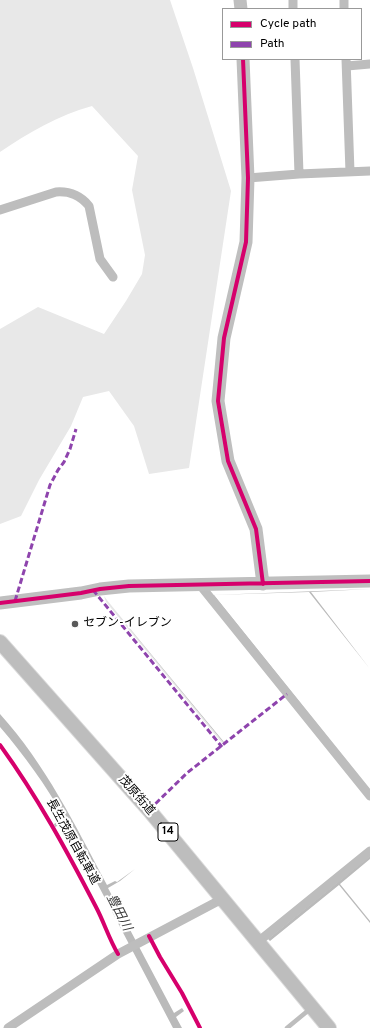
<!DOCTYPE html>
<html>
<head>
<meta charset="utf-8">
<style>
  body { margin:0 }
  #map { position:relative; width:370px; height:1028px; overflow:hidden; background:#fff; font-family:Overpass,sans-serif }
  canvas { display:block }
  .legend { position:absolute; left:222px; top:8px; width:140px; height:52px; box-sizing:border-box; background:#fff; border:1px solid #999; margin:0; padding:5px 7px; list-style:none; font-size:12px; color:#000 }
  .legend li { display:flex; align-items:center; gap:8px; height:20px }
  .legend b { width:20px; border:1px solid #999 }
</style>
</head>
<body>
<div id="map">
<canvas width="370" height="1028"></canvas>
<ul class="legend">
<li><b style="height:5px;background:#d6006c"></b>Cycle path</li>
<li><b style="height:5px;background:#8e44ad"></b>Path</li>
</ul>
</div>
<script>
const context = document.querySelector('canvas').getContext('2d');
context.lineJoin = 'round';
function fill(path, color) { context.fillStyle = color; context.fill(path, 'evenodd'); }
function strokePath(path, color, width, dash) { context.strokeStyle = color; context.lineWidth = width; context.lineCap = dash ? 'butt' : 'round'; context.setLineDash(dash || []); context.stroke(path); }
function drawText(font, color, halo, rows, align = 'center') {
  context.font = font + ' Overpass,"Noto Sans JP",sans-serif'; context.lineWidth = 4; context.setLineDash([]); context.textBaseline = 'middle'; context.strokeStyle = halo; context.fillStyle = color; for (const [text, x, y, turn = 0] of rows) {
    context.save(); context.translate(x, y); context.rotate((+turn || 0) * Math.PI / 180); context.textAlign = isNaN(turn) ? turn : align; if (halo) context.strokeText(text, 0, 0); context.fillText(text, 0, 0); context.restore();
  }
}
const green = new Path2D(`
  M 0,0 L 170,0 L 193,68 L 231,191 L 189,468 L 149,474 L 134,426 L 109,391 L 83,397 L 71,426 L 39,480 L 21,516 L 0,524 L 0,329 L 38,307 L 104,334 L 126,301 L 142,274 L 145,255 L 132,190 L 138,156 L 92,106 C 59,115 28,133 0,152 Z
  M 104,596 L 107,600 L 223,742 L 222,743 L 106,602 Z`);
const water = new Path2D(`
  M 370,589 L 311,592 L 370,669 L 309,592 L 214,595 L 370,790 L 213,595 Z
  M 106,600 L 224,742 L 223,742 Z
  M 0,714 C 46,765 75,825 107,885 L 115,881 L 117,882 L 135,869 L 120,881 L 108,888 L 174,1013 L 182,1008 L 184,1011 L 176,1017 L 182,1028 L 173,1028 L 65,822 L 55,827 L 54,824 L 64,818 C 46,785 24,755 0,727 Z
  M 370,856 L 370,859 L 340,884 L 370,921 L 370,923 L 339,885 L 270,941 L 268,939 Z`);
const lane = new Path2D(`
  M 287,1028 L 310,1009`);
const street = new Path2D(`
  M 293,0 L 293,9
  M 344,0 L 344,9
  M 295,59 L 299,174
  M 346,59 L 350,172
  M 347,66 L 370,64
  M 248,178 L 299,174 L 370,171
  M 0,210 L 56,192 C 70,191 80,195 89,206 L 100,259 L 113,277
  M 200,585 L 370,796
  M 259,941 L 370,851
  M 8,1028 L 118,954 L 222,899`);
const secondary = new Path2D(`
  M 240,0 L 241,9
  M 243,59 L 248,178 L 246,242 L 224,338 L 218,401 L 228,461 L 256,529 L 263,584
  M 0,603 L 81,593 L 100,589 L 129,586 L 370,581`);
const primary = new Path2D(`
  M 0,642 L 149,810 L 329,1028`);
const quiet = new Path2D(`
  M 93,590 L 222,747
  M 15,601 L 50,485 L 58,470 L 64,462 L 70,449 L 76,429
  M 149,810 L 187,773 L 287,694`);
const cycleway = new Path2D(`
  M 243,59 L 248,178 L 246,242 L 224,338 L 218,401 L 228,461 L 256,529 L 263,584
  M 0,603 L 81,593 L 100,589 L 129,586 L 370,581
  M 0,745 C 37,796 67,851 96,907 C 104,922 109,939 118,954
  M 149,936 L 160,957 L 182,993 L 200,1028`);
const markers = [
  [75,624,4,"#595959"]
];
const shields = [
  [168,832,20]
];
const shieldNames = [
  ["14",168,832]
];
const poiNames = [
  ["セブン-イレブン",83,624]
];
const streetNames = [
  ["茂原街道",136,796,49],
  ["長生茂原自転車道",72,842,61]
];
const waterNames = [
  ["豊田川",118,913,63]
];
fill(green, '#e8e8e8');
fill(water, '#bababa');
strokePath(primary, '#dbdbdb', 16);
strokePath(lane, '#bdbdbd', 4.5);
strokePath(street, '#bdbdbd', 9);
strokePath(secondary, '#bfbfbf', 13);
strokePath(primary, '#bdbdbd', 14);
strokePath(quiet, '#8e44ad', 3, [6, 3]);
strokePath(cycleway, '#d6006c', 4);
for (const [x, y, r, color] of markers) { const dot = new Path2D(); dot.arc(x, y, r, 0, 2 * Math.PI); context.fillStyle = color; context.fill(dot); strokePath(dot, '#fff', 1.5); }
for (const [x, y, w] of shields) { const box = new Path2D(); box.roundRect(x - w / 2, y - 9, w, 18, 3); context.fillStyle = '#fff'; context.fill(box); strokePath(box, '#000', 1); }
drawText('bold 11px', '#000', null, shieldNames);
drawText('12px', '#000', '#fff', poiNames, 'left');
drawText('12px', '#000', '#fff', streetNames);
drawText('italic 13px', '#3d3d3d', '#fff', waterNames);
</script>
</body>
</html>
